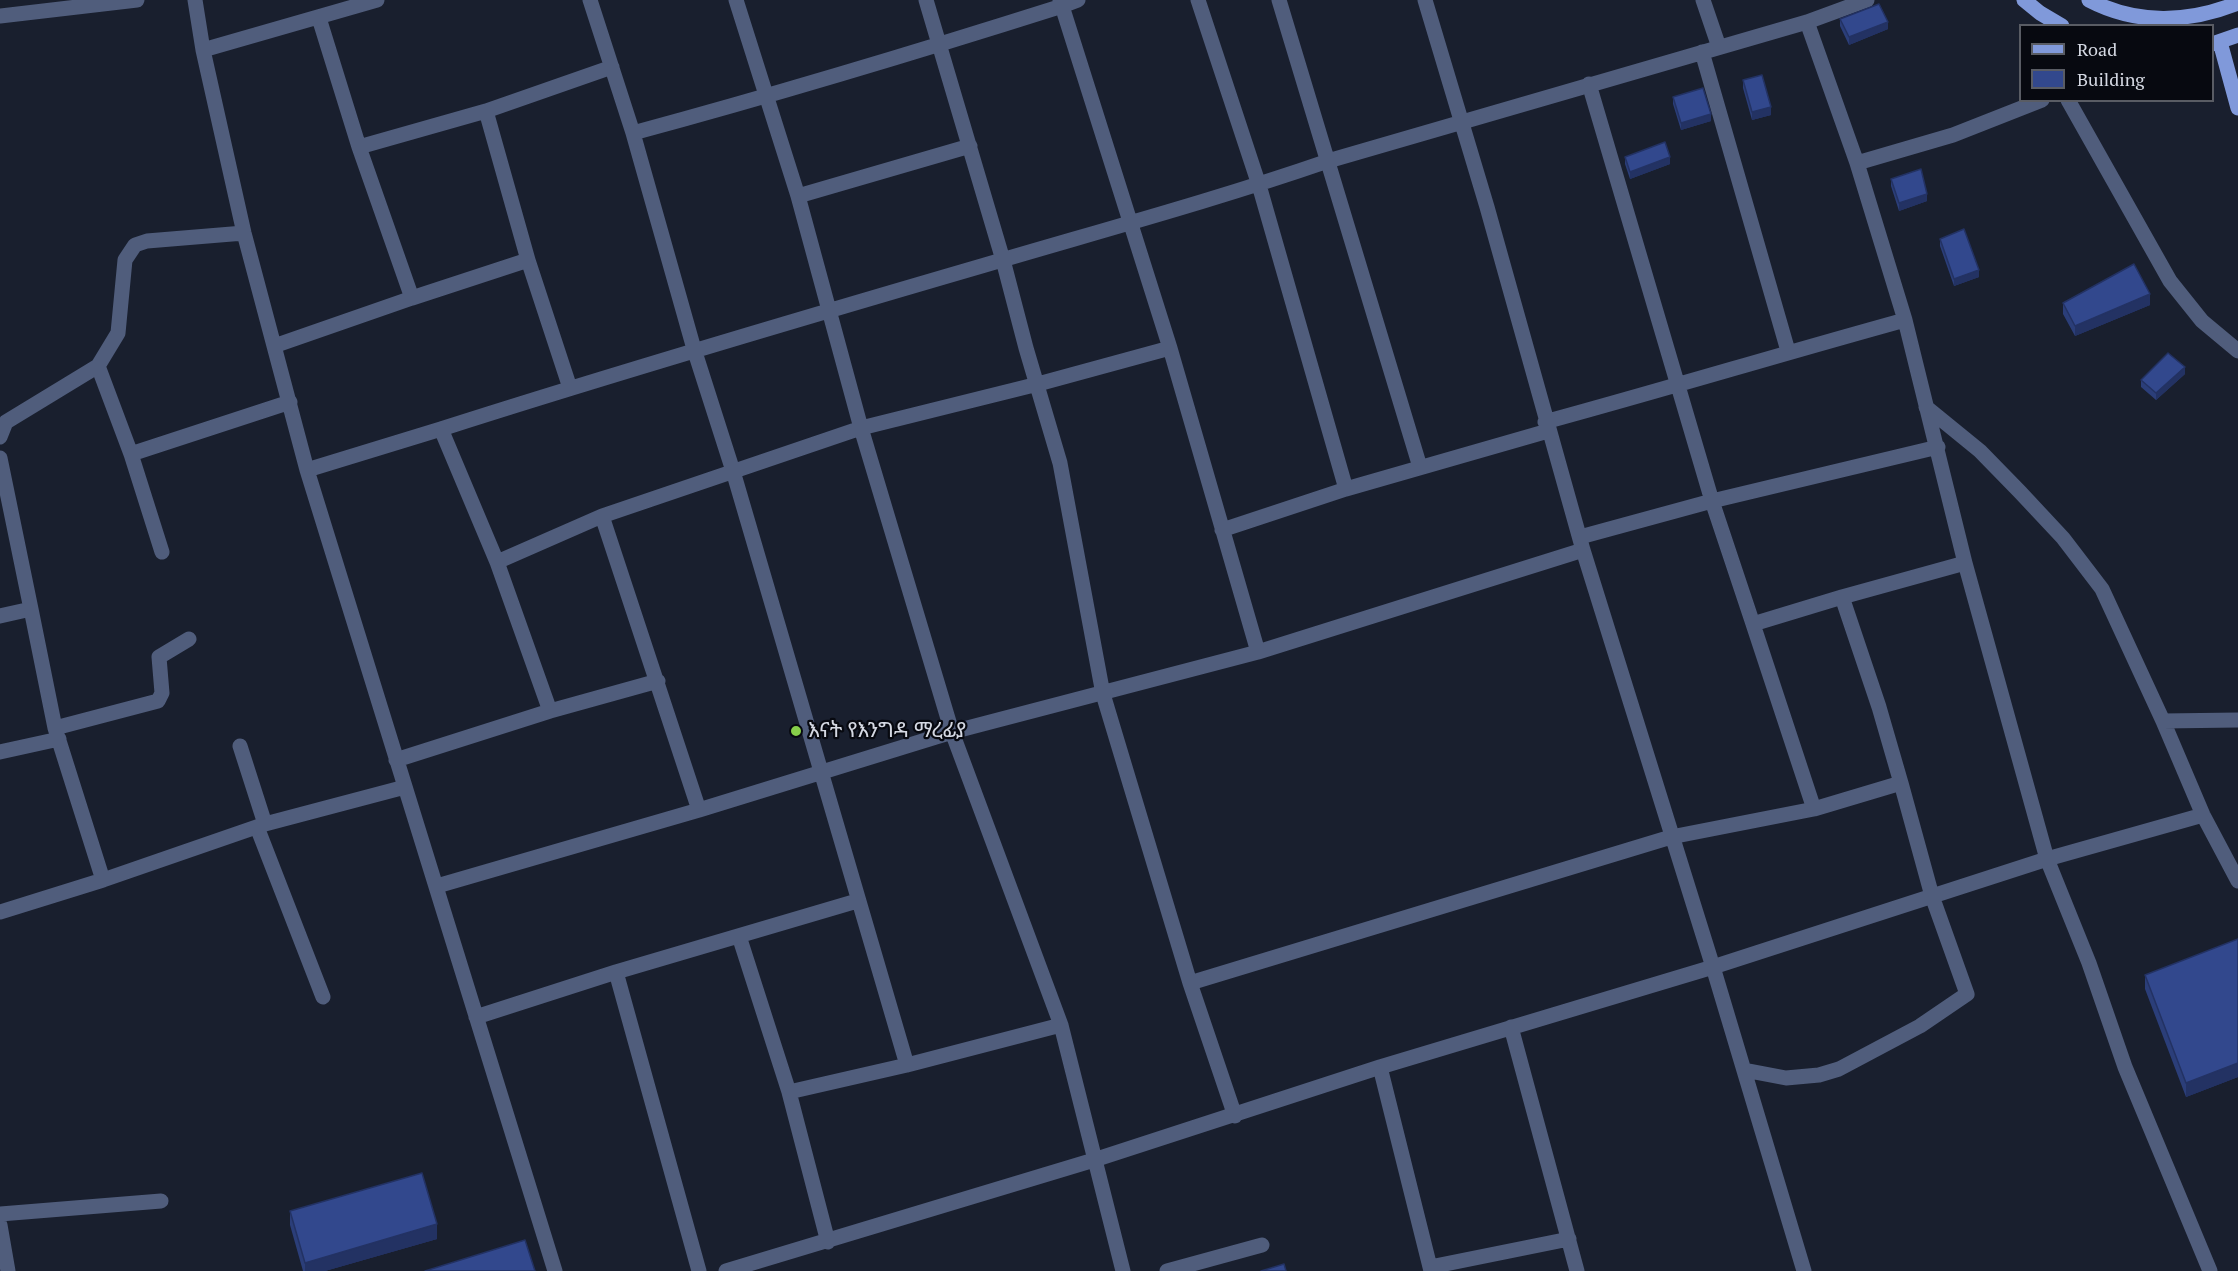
<!DOCTYPE html>
<html>
<head>
<meta charset="utf-8">
<style>
  body { margin:0 }
  #map { position:relative; width:2238px; height:1271px; overflow:hidden; background:#191f2e; font-family:"PT Serif",serif }
  canvas { display:block }
  .legend { position:absolute; left:2019px; top:24px; width:195px; height:78px; box-sizing:border-box; background:#070910; border:2px solid #595c64; margin:0; padding:8px 10px; list-style:none; font-size:18px; color:#d5d9e3 }
  .legend li { display:flex; align-items:center; gap:12px; height:30px }
  .legend b { width:30px; border:2px solid #595c64 }
</style>
</head>
<body>
<div id="map">
<canvas width="2238" height="1271"></canvas>
<ul class="legend">
<li><b style="height:8px;background:#8099da"></b>Road</li>
<li><b style="height:16px;background:#32488d"></b>Building</li>
</ul>
</div>
<script>
const context = document.querySelector('canvas').getContext('2d');
context.lineJoin = 'round';
function strokePath(path, color, width, dash) { context.strokeStyle = color; context.lineWidth = width; context.lineCap = dash ? 'butt' : 'round'; context.setLineDash(dash || []); context.stroke(path); }
function fill(path, color) { context.fillStyle = color; context.fill(path, 'evenodd'); }
function drawText(font, color, halo, rows, align = 'center') {
  context.font = font + ' "PT Serif","Noto Sans Ethiopic",serif'; context.lineWidth = 4.5; context.setLineDash([]); context.textBaseline = 'middle'; context.strokeStyle = halo; context.fillStyle = color; for (const [text, x, y, turn = 0] of rows) {
    context.save(); context.translate(x, y); context.rotate((+turn || 0) * Math.PI / 180); context.textAlign = isNaN(turn) ? turn : align; if (halo) context.strokeText(text, 0, 0); context.fillText(text, 0, 0); context.restore();
  }
}
const minor = new Path2D(`
  M 195,0 L 203,50 L 244,233 L 307,470 L 555,1271
  M 590,0 L 633,133 L 694,349 L 733,471 L 907,1065
  M 736,0 L 798,196 L 861,428 L 952,732 L 1061,1025 L 1123,1271
  M 926,0 L 1003,260 L 1026,348 L 1060,463 L 1103,694 L 1190,983 L 1235,1116
  M 1078,0 L 1062,6 L 1170,348 L 1258,652
  M 1198,0 L 1259,185 L 1346,489
  M 1279,0 L 1420,467
  M 1425,0 L 1487,207 L 1583,550 L 1713,967 L 1804,1271
  M 1703,0 L 1719,47
  M 0,16 L 137,0
  M 1807,22 L 1857,163 L 1905,320 L 1965,563 L 1842,597 L 1879,707 L 1901,783
  M 203,50 L 377,0
  M 1702,52 L 1788,351
  M 1589,84 L 1712,501 L 1938,447
  M 2068,100 L 2170,281 L 2202,321 L 2238,351
  M 486,111 L 612,67
  M 633,133 C 777,94 920,51 1062,6 L 1060,0
  M 359,147 L 486,111 L 528,260 L 412,298
  M 1857,163 L 1953,135 L 2042,100
  M 798,196 L 970,146
  M 528,260 L 570,388
  M 274,346 L 412,298 L 359,147 L 319,18
  M 98,366 L 131,454 L 162,552
  M 1926,407 L 1980,451 L 2020,492 L 2063,538 L 2102,589 L 2163,721 L 2203,815 L 2238,881
  M 1545,422 C 1666,389 1785,353 1905,320
  M 441,429 C 622,371 803,318 985,265 C 1100,231 1215,200 1328,161 L 1807,22 L 1867,0
  M 0,437 L 6,422 L 98,366 L 118,333 L 125,260 L 135,245 L 147,241 L 244,233
  M 131,454 L 290,402
  M 0,458 L 31,609 L 0,616
  M 307,470 L 441,429 L 497,562
  M 1222,530 L 1346,489 L 1548,431
  M 1580,537 L 1712,501 L 1753,624 L 1842,597
  M 1965,563 L 2047,859 L 2089,963 L 2125,1067 L 2210,1271
  M 31,609 L 55,728 L 103,880
  M 1753,624 L 1814,809
  M 550,711 L 497,562 L 602,516 L 861,428 L 1038,384 L 1170,348
  M 2163,721 L 2238,720
  M 55,728 L 158,701 L 162,693 L 159,657 L 189,639
  M 240,746 L 265,824
  M 0,752 L 59,739
  M 396,760 L 550,711 L 658,681
  M 699,810 L 952,732 L 1258,652 L 1583,550
  M 257,827 L 323,997
  M 437,886 L 699,810 L 602,516
  M 0,912 L 103,880 L 265,824 L 405,787
  M 739,936 L 789,1092 L 828,1242
  M 616,972 L 699,1271
  M 1190,983 L 1671,837 L 1814,809 L 1901,783 L 1932,896 L 1967,994 L 1920,1026 L 1839,1069 L 1819,1075 L 1786,1078 L 1744,1070
  M 476,1017 L 616,972 L 857,901
  M 1511,1027 L 1577,1271
  M 1380,1067 L 1431,1271
  M 789,1092 L 907,1065 L 1061,1025
  M 0,1214 L 161,1201
  M 0,1225 L 8,1271
  M 1430,1267 L 1569,1239
  M 726,1271 L 1094,1160 L 1380,1067 L 1713,967 L 2047,859 L 2203,815
  M 1167,1271 L 1262,1245`);
const major = new Path2D(`
  M 2024,0 L 2040,13 L 2062,26
  M 2089,0 C 2137,25 2189,23 2238,3
  M 2220,42 L 2238,108
  M 2212,44 L 2238,35`);
const wall = new Path2D(`
  M 1840,19 L 1888,29 L 1849,45 L 1840,26 Z
  M 1743,80 L 1771,115 L 1752,120 L 1743,88 Z
  M 1673,97 L 1711,121 L 1681,130 L 1673,104 Z
  M 1625,157 L 1670,164 L 1630,179 L 1625,164 Z
  M 1891,179 L 1927,201 L 1899,211 L 1891,186 Z
  M 1940,239 L 1979,277 L 1954,286 L 1940,246 Z
  M 2063,303 L 2150,305 L 2075,336 L 2063,314 Z
  M 2185,374 L 2156,400 L 2141,387 L 2141,380 Z
  M 2238,939 L 2238,1077 L 2186,1097 L 2145,989 L 2145,975 Z
  M 290,1211 L 437,1239 L 325,1271 L 303,1271 L 290,1225 Z`);
const shadedWall = new Path2D(`
  M 1888,22 L 1888,29 L 1849,45 L 1849,37 Z
  M 1771,107 L 1771,115 L 1752,120 L 1752,112 Z
  M 1711,114 L 1711,121 L 1681,130 L 1681,123 Z
  M 1670,157 L 1670,164 L 1630,179 L 1630,172 Z
  M 1927,194 L 1927,201 L 1899,211 L 1899,203 Z
  M 1979,270 L 1979,277 L 1954,286 L 1954,279 Z
  M 2150,294 L 2150,305 L 2075,336 L 2075,326 Z
  M 2185,367 L 2185,374 L 2156,400 L 2156,393 Z
  M 2238,1063 L 2238,1077 L 2186,1097 L 2186,1083 Z
  M 437,1224 L 437,1239 L 325,1271 L 305,1271 L 305,1263 Z`);
const building = new Path2D(`
  M 1879,4 L 1888,22 L 1849,37 L 1840,19 Z
  M 1762,75 L 1771,107 L 1752,112 L 1743,80 Z
  M 1703,88 L 1711,114 L 1681,123 L 1673,97 Z
  M 1665,142 L 1670,157 L 1630,172 L 1625,157 Z
  M 1921,169 L 1927,194 L 1899,203 L 1891,179 Z
  M 1964,229 L 1979,270 L 1954,279 L 1940,239 Z
  M 2134,264 L 2150,294 L 2075,326 L 2063,303 Z
  M 2168,353 L 2185,367 L 2156,393 L 2141,380 Z
  M 2238,939 L 2238,1063 L 2186,1083 L 2145,975 Z
  M 422,1173 L 437,1224 L 305,1263 L 290,1211 Z
  M 525,1240 L 535,1271 L 425,1271 Z
  M 1284,1264 L 1286,1271 L 1261,1271 Z`);
const markers = [
  [796,731,6,"#87cf4a"]
];
const poiNames = [
  ["እናት የእንግዳ ማረፊያ",808,731]
];
strokePath(minor, '#505d7c', 15);
strokePath(major, '#8099da', 15);
fill(wall, '#2b3e79');
fill(shadedWall, '#233263');
fill(building, '#32488d');
strokePath(building, '#233263', 1.5);
for (const [x, y, r, color] of markers) { const dot = new Path2D(); dot.arc(x, y, r, 0, 2 * Math.PI); context.fillStyle = color; context.fill(dot); strokePath(dot, '#070910', 2); }
drawText('21px', '#d5d9e3', '#070910', poiNames, 'left');
</script>
</body>
</html>
